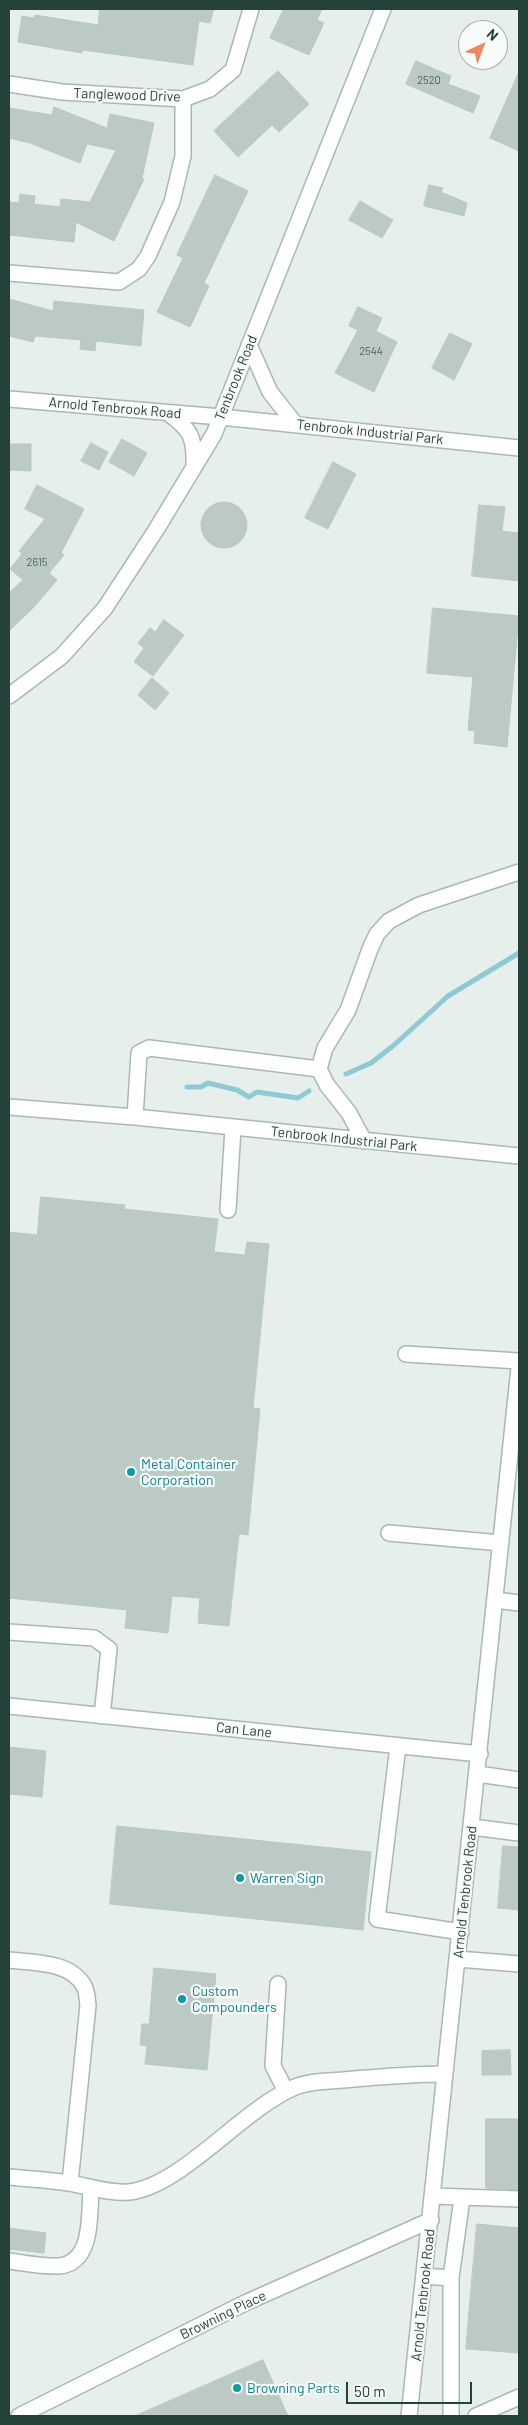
<!DOCTYPE html>
<html>
<head>
<meta charset="utf-8">
<style>
  body { margin:0 }
  #map { position:relative; width:528px; height:2425px; overflow:hidden; background:#e6efeb; font-family:Barlow,sans-serif }
  canvas { display:block }
  .frame { position:absolute; inset:0; border:10px solid #24423a; pointer-events:none }
  .north { position:absolute; left:458px; top:20px; width:50px; height:50px; box-sizing:border-box; background:#f7fbf9; border:1px solid #a3b1ad; border-radius:50%; rotate:43deg; font-size:14px; font-weight:700; line-height:20px; text-align:center; color:#24423a }
  .north::after { content:''; display:block; margin:auto; width:18px; height:22px; background:#f4845f; clip-path:polygon(50% 0,100% 100%,50% 72%,0 100%) }
  .scale { position:absolute; left:346px; top:2382px; width:126px; height:22px; box-sizing:border-box; border:2px solid #24423a; border-top:0; padding-left:6px; font-size:15px; line-height:18px; white-space:nowrap; color:#24423a; -webkit-text-stroke:4px #f7fbf9; paint-order:stroke }
</style>
</head>
<body>
<div id="map">
<canvas width="528" height="2425"></canvas>
<div class="frame"></div>
<div class="north">N</div>
<div class="scale">50 m</div>
</div>
<script>
const context = document.querySelector('canvas').getContext('2d');
context.lineJoin = 'round';
function strokePath(path, color, width, dash) { context.strokeStyle = color; context.lineWidth = width; context.lineCap = dash ? 'butt' : 'round'; context.setLineDash(dash || []); context.stroke(path); }
function fill(path, color) { context.fillStyle = color; context.fill(path, 'evenodd'); }
function drawText(font, color, halo, rows, align = 'center') {
  context.font = font + ' Barlow,sans-serif'; context.lineWidth = 4.5; context.setLineDash([]); context.textBaseline = 'middle'; context.strokeStyle = halo; context.fillStyle = color; for (const [text, x, y, turn = 0] of rows) {
    context.save(); context.translate(x, y); context.rotate((+turn || 0) * Math.PI / 180); context.textAlign = isNaN(turn) ? turn : align; if (halo) context.strokeText(text, 0, 0); context.fillText(text, 0, 0); context.restore();
  }
}
const stream = new Path2D(`
  M 346,1074 L 371,1063 L 393,1046 L 448,996 L 519,953
  M 187,1087 L 201,1087 L 208,1083 L 237,1090 L 249,1097 L 257,1092 L 298,1098 L 309,1091`);
const building = new Path2D(`
  M 100,9 L 214,9 L 210,23 L 199,21 L 193,65 L 83,50 L 82,53 L 18,42 L 22,16 L 34,18 L 35,15 L 98,25 Z
  M 284,9 L 322,9 L 317,20 L 324,23 L 309,55 L 270,38 Z
  M 416,61 L 451,76 L 448,84 L 480,96 L 473,113 L 406,84 Z
  M 278,71 L 309,104 L 279,132 L 272,125 L 238,157 L 214,131 Z
  M 519,72 L 519,151 L 490,138 Z
  M 54,107 L 107,128 L 110,114 L 154,123 L 142,178 L 144,179 L 114,241 L 76,222 L 74,242 L 9,235 L 9,202 L 19,203 L 20,194 L 35,196 L 34,204 L 60,207 L 61,199 L 90,202 L 116,150 L 87,144 L 80,163 L 30,143 L 9,138 L 9,108 L 52,115 Z
  M 215,175 L 248,191 L 204,283 L 209,286 L 190,327 L 157,312 L 183,258 L 177,255 Z
  M 429,185 L 443,188 L 441,192 L 467,203 L 464,216 L 424,206 Z
  M 360,201 L 393,220 L 382,238 L 349,220 Z
  M 9,299 L 53,311 L 54,301 L 144,310 L 141,346 L 96,341 L 95,351 L 80,349 L 81,340 L 35,336 L 33,342 L 9,336 Z
  M 358,307 L 382,318 L 376,331 L 397,342 L 374,392 L 335,373 L 358,330 L 349,326 Z
  M 450,333 L 472,344 L 454,380 L 432,368 Z
  M 122,439 L 147,453 L 134,476 L 109,462 Z
  M 91,443 L 108,452 L 99,470 L 81,461 Z
  M 9,444 L 31,444 L 31,471 L 9,470 Z
  M 333,462 L 356,474 L 328,529 L 305,518 Z
  M 37,485 L 84,509 L 61,553 L 64,555 L 49,573 L 57,580 L 34,607 L 9,631 L 9,593 L 23,580 L 10,569 L 22,554 L 19,551 L 45,519 L 25,509 Z
  M201 525a23 23 0 1 1 46 0a23 23 0 1 1-46 0Z
  M 479,505 L 505,507 L 502,531 L 519,533 L 519,581 L 472,576 Z
  M 433,608 L 519,616 L 507,747 L 474,743 L 475,731 L 468,730 L 473,677 L 427,673 Z
  M 164,620 L 184,635 L 153,676 L 134,662 L 144,648 L 138,643 L 150,628 L 155,632 Z
  M 152,678 L 169,693 L 155,710 L 138,695 Z
  M 41,1197 L 125,1205 L 124,1209 L 218,1219 L 214,1252 L 245,1255 L 247,1242 L 269,1244 L 253,1408 L 260,1409 L 248,1535 L 239,1534 L 229,1626 L 198,1623 L 200,1598 L 172,1596 L 168,1633 L 125,1628 L 127,1610 L 9,1598 L 9,1232 L 37,1235 Z
  M 9,1747 L 46,1751 L 42,1797 L 9,1794 Z
  M 117,1826 L 371,1852 L 363,1930 L 110,1904 Z
  M 503,1846 L 519,1847 L 519,1910 L 498,1908 Z
  M 154,1968 L 216,1974 L 207,2070 L 145,2064 L 147,2046 L 140,2045 L 142,2024 L 149,2024 Z
  M 510,2050 L 511,2075 L 482,2075 L 482,2051 Z
  M 486,2119 L 519,2119 L 519,2190 L 486,2188 Z
  M 477,2224 L 519,2228 L 519,2353 L 466,2349 Z
  M 9,2228 L 46,2233 L 44,2253 L 9,2249 Z
  M 263,2360 L 288,2416 L 135,2416 Z`);
const minor = new Path2D(`
  M 9,84 L 62,92 L 183,99 L 210,89 L 233,70 L 251,9
  M 9,273 L 119,282 L 139,269 L 148,256 L 172,202 L 183,156 L 183,99
  M 249,345 L 270,392 L 296,425
  M 9,399 L 221,417 L 519,448
  M 168,413 C 191,429 195,438 194,467
  M 9,696 L 62,656 L 105,608 L 156,530 L 214,434 L 383,9
  M 9,1107 L 135,1117 L 519,1156
  M 135,1117 L 139,1053 L 149,1048 L 319,1069
  M 364,1141 L 349,1113 L 327,1085 L 319,1069 L 325,1048 L 348,1010 L 370,949 L 377,934 L 389,921 L 419,905 L 519,872
  M 228,1210 L 233,1128
  M 406,1354 L 519,1361
  M 389,1533 L 501,1543
  M 495,1600 L 519,1603
  M 9,1632 L 94,1638 L 109,1649 L 102,1716
  M 9,1706 L 480,1754
  M 398,1746 L 377,1919 L 461,1932
  M 478,1774 L 519,1780
  M 472,1827 L 519,1833
  M 458,1959 L 519,1964
  M 9,1960 C 34,1963 70,1961 84,1986 C 87,1991 87,1999 88,2005 L 70,2183
  M 278,1984 L 273,2066 L 286,2091
  M 9,2177 C 29,2179 49,2180 69,2183 C 88,2186 110,2194 129,2192 C 182,2186 241,2110 295,2087 C 309,2081 327,2081 343,2080 C 377,2077 411,2074 445,2074
  M 433,2196 L 519,2199
  M 9,2261 C 25,2263 43,2267 59,2266 C 94,2263 89,2213 91,2188
  M 424,2276 L 451,2278 L 462,2198
  M 451,2278 L 451,2416
  M 19,2416 L 245,2303 L 431,2220
  M 409,2416 L 519,1368
  M 476,2416 L 519,2397`);
const markers = [
  [131,1472,5,"#0f9aa8"],
  [240,1878,5,"#0f9aa8"],
  [182,1999,5,"#0f9aa8"],
  [237,2388,5,"#0f9aa8"]
];
const numberNames = [
  ["2520",429,80],
  ["2544",371,351],
  ["2615",37,562]
];
const streetNames = [
  ["Tanglewood Drive",127,95,2],
  ["Tenbrook Road",236,378,-68],
  ["Arnold Tenbrook Road",115,408,5],
  ["Tenbrook Industrial Park",370,432,6],
  ["Tenbrook Industrial Park",344,1139,6],
  ["Can Lane",244,1730,6],
  ["Arnold Tenbrook Road",465,1892,-84],
  ["Arnold Tenbrook Road",423,2295,-84],
  ["Browning Place",223,2315,-26]
];
const cultureNames = [
  ["Metal Container",141,1464],
  ["Corporation",141,1480],
  ["Warren Sign",250,1878],
  ["Custom",192,1991],
  ["Compounders",192,2007],
  ["Browning Parts",247,2388]
];
strokePath(stream, '#8ec9d4', 5);
fill(building, '#bbcac4');
strokePath(building, '#b8c9c2', 1);
strokePath(minor, '#a8b8b2', 18);
strokePath(minor, '#fff', 15);
for (const [x, y, r, color] of markers) { const dot = new Path2D(); dot.arc(x, y, r, 0, 2 * Math.PI); context.fillStyle = color; context.fill(dot); strokePath(dot, '#f7fbf9', 2); }
drawText('11px', '#4a645c', null, numberNames);
drawText('14px', '#24423a', '#f7fbf9', streetNames);
drawText('14px', '#0d838f', '#f7fbf9', cultureNames, 'left');
</script>
</body>
</html>
